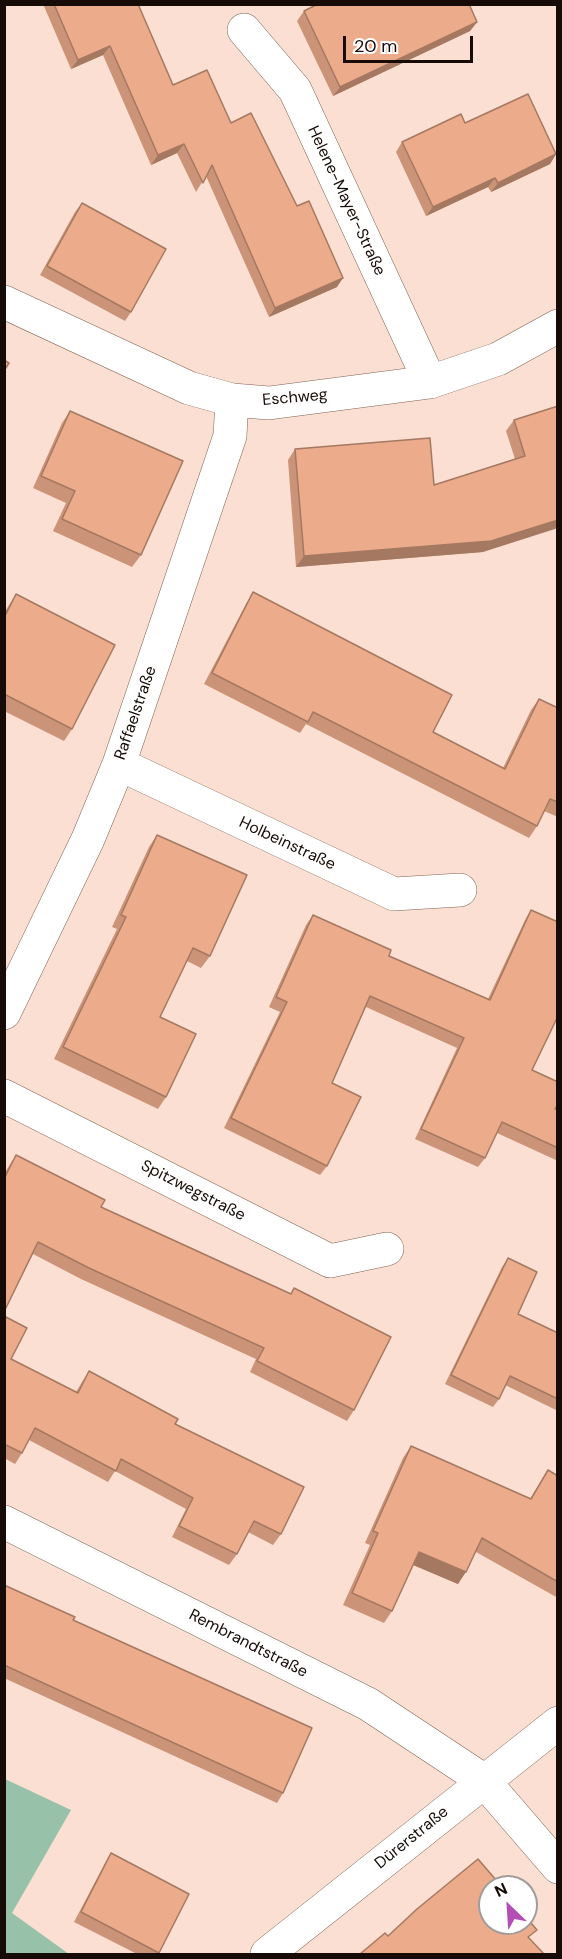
<!DOCTYPE html>
<html>
<head>
<meta charset="utf-8">
<style>
  body { margin:0 }
  #map { position:relative; width:562px; height:1959px; overflow:hidden; background:#fadfd2; font-family:"DM Sans",sans-serif }
  canvas { display:block }
  .frame { position:absolute; inset:0; border:6px solid #160b06; pointer-events:none }
  .north { position:absolute; left:478px; top:1875px; width:60px; height:60px; box-sizing:border-box; background:#fff; border:2px solid #a29d9b; border-radius:50%; rotate:335deg; font-size:16px; font-weight:700; line-height:24px; text-align:center; color:#160b06 }
  .north::after { content:''; display:block; margin:auto; width:21px; height:27px; background:#b24fb5; clip-path:polygon(50% 0,100% 100%,50% 72%,0 100%) }
  .scale { position:absolute; left:343px; top:36px; width:130px; height:27px; box-sizing:border-box; border:3px solid #160b06; border-top:0; padding-left:8px; font-size:18px; line-height:21px; white-space:nowrap; color:#160b06; -webkit-text-stroke:4px #fff; paint-order:stroke }
</style>
</head>
<body>
<div id="map">
<canvas width="562" height="1959"></canvas>
<div class="frame"></div>
<div class="north">N</div>
<div class="scale">20 m</div>
</div>
<script>
const context = document.querySelector('canvas').getContext('2d');
context.lineJoin = 'round';
function fill(path, color) { context.fillStyle = color; context.fill(path, 'evenodd'); }
function strokePath(path, color, width, dash) { context.strokeStyle = color; context.lineWidth = width; context.lineCap = dash ? 'butt' : 'round'; context.setLineDash(dash || []); context.stroke(path); }
function drawText(font, color, halo, rows, align = 'center') {
  context.font = font + ' "DM Sans",sans-serif'; context.lineWidth = 5; context.setLineDash([]); context.textBaseline = 'middle'; context.strokeStyle = halo; context.fillStyle = color; for (const [text, x, y, turn = 0] of rows) {
    context.save(); context.translate(x, y); context.rotate((+turn || 0) * Math.PI / 180); context.textAlign = isNaN(turn) ? turn : align; if (halo) context.strokeText(text, 0, 0); context.fillText(text, 0, 0); context.restore();
  }
}
const green = new Path2D(`
  M 5,1779 L 71,1810 L 12,1913 L 69,1954 L 5,1954 Z`);
const minor = new Path2D(`
  M 244,30 L 295,90 L 430,382
  M 4,302 L 189,388 L 232,400 L 269,403 L 430,382 L 498,359 L 558,326
  M 119,764 L 394,894 L 460,890
  M 4,1013 L 88,839 L 119,764 L 230,436 L 232,400
  M 4,1096 L 330,1261 L 387,1249
  M 4,1522 L 368,1704 L 483,1780 L 558,1867
  M 267,1954 L 558,1723`);
const wall = new Path2D(`
  M 43,4 L 138,4 L 173,85 L 231,123 L 337,287 L 269,317 L 206,176 L 196,192 L 177,153 L 151,165 L 103,55 L 71,69 Z
  M 304,11 L 477,22 L 470,31 L 333,96 L 297,21 Z
  M 465,123 L 556,154 L 550,164 L 491,192 L 488,187 L 426,216 L 396,152 L 402,142 Z
  M 82,203 L 131,312 L 125,321 L 40,275 L 75,212 Z
  M 558,406 L 483,552 L 296,567 L 288,460 L 295,449 L 434,485 L 515,459 L 506,431 L 514,420 Z
  M 70,411 L 141,555 L 132,567 L 53,531 L 66,503 L 33,488 L 62,423 Z
  M 253,592 L 433,732 L 503,768 L 531,710 L 539,699 L 558,708 L 558,817 L 544,811 L 537,826 L 529,838 L 306,724 L 300,733 L 204,684 L 246,604 Z
  M 16,594 L 72,729 L 64,741 L 4,711 L 4,613 Z
  M 157,835 L 210,956 L 201,968 L 187,961 L 160,1017 L 166,1097 L 158,1109 L 54,1059 L 117,929 L 112,927 L 149,847 Z
  M 531,910 L 532,1070 L 555,1109 L 558,1109 L 558,1161 L 497,1133 L 485,1158 L 478,1167 L 415,1139 L 457,1048 L 366,1007 L 332,1083 L 327,1166 L 320,1175 L 224,1128 L 280,1012 L 269,1007 L 306,925 L 313,915 L 389,956 L 488,999 L 525,920 Z
  M 16,1155 L 101,1207 L 290,1294 L 294,1288 L 354,1410 L 347,1421 L 250,1372 L 256,1359 L 81,1279 L 33,1254 L 4,1312 L 4,1174 L 9,1166 Z
  M 508,1258 L 518,1314 L 558,1333 L 558,1408 L 556,1410 L 505,1385 L 499,1399 L 493,1407 L 445,1384 L 502,1267 Z
  M 4,1316 L 11,1359 L 76,1392 L 82,1382 L 89,1371 L 175,1424 L 281,1534 L 273,1545 L 248,1532 L 237,1554 L 229,1565 L 172,1537 L 186,1509 L 115,1471 L 108,1482 L 29,1440 L 22,1453 L 15,1464 L 4,1458 Z
  M 411,1446 L 530,1499 L 548,1470 L 558,1476 L 558,1598 L 476,1552 L 458,1584 L 413,1565 L 392,1611 L 384,1623 L 343,1605 L 370,1545 L 365,1543 L 403,1458 Z
  M 4,1585 L 73,1620 L 283,1793 L 277,1803 L 4,1678 Z
  M 111,1853 L 189,1894 L 158,1954 L 137,1954 L 74,1922 L 105,1863 Z`);
const shadedWall = new Path2D(`
  M 477,22 L 470,31 L 333,96 L 340,87 Z
  M 110,46 L 103,55 L 71,69 L 78,60 Z
  M 184,144 L 177,153 L 151,165 L 158,155 Z
  M 556,154 L 550,164 L 491,192 L 498,183 Z
  M 495,178 L 488,187 L 426,216 L 433,207 Z
  M 343,278 L 337,287 L 269,317 L 275,308 Z
  M 558,520 L 558,528 L 483,552 L 296,567 L 304,556 Z
  M 419,1552 L 466,1572 L 458,1584 L 411,1564 Z`);
const building = new Path2D(`
  M 54,4 L 138,4 L 173,85 L 207,70 L 231,123 L 251,113 L 297,206 L 309,201 L 343,278 L 275,308 L 212,165 L 203,183 L 184,144 L 158,155 L 110,46 L 78,60 Z
  M 318,4 L 469,4 L 477,22 L 340,87 L 304,11 Z
  M 528,94 L 556,154 L 498,183 L 495,178 L 433,207 L 402,142 L 461,114 L 465,123 Z
  M 82,203 L 166,249 L 131,312 L 47,266 Z
  M 4,360 L 9,363 L 4,371 Z
  M 558,406 L 558,520 L 491,541 L 304,556 L 295,449 L 430,438 L 434,485 L 525,456 L 514,420 Z
  M 70,411 L 183,461 L 141,555 L 62,519 L 75,491 L 41,476 Z
  M 253,592 L 452,695 L 433,732 L 505,769 L 539,699 L 558,708 L 558,802 L 550,799 L 537,826 L 313,712 L 308,722 L 212,673 Z
  M 16,594 L 115,645 L 72,729 L 4,694 L 4,618 Z
  M 157,835 L 247,875 L 210,956 L 193,948 L 160,1017 L 196,1034 L 166,1097 L 63,1047 L 126,917 L 121,915 Z
  M 531,910 L 558,922 L 558,1016 L 532,1070 L 558,1082 L 558,1104 L 555,1109 L 558,1109 L 558,1148 L 502,1122 L 485,1158 L 421,1129 L 464,1038 L 370,996 L 332,1083 L 361,1097 L 327,1166 L 231,1118 L 287,1002 L 276,997 L 313,915 L 391,950 L 389,956 L 490,1000 Z
  M 16,1155 L 105,1200 L 101,1207 L 291,1294 L 294,1288 L 391,1337 L 354,1410 L 257,1361 L 264,1348 L 89,1268 L 38,1242 L 4,1312 L 4,1179 Z
  M 508,1258 L 537,1272 L 518,1314 L 558,1333 L 558,1399 L 510,1376 L 499,1399 L 451,1375 Z
  M 4,1316 L 27,1328 L 11,1359 L 78,1393 L 89,1371 L 178,1419 L 175,1424 L 304,1487 L 281,1534 L 254,1521 L 237,1554 L 179,1526 L 193,1498 L 121,1459 L 116,1471 L 35,1428 L 22,1453 L 4,1444 Z
  M 411,1446 L 531,1499 L 548,1470 L 558,1476 L 558,1582 L 482,1538 L 466,1572 L 419,1552 L 392,1611 L 352,1593 L 378,1533 L 373,1531 Z
  M 4,1585 L 75,1617 L 73,1620 L 312,1728 L 283,1793 L 4,1665 Z
  M 111,1853 L 189,1894 L 159,1953 L 81,1912 Z
  M 478,1859 L 502,1887 L 490,1887 L 490,1923 L 526,1923 L 526,1917 L 537,1930 L 528,1937 L 544,1954 L 360,1954 L 385,1933 L 388,1936 L 417,1909 Z`);
const streetNames = [
  ["Helene-Mayer-Straße",346,201,65],
  ["Eschweg",295,398,-5],
  ["Raffaelstraße",136,713,-71],
  ["Holbeinstraße",287,844,25],
  ["Spitzwegstraße",193,1191,27],
  ["Rembrandtstraße",248,1644,27],
  ["Dürerstraße",412,1838,-39]
];
fill(green, '#97c2a9');
strokePath(minor, '#806354', 34);
strokePath(minor, '#fff', 33);
fill(wall, '#cb9478');
fill(shadedWall, '#a57861');
fill(building, '#ecac8b');
strokePath(building, '#a57861', 1.5);
drawText('16px', '#160b06', '#fff', streetNames);
</script>
</body>
</html>
